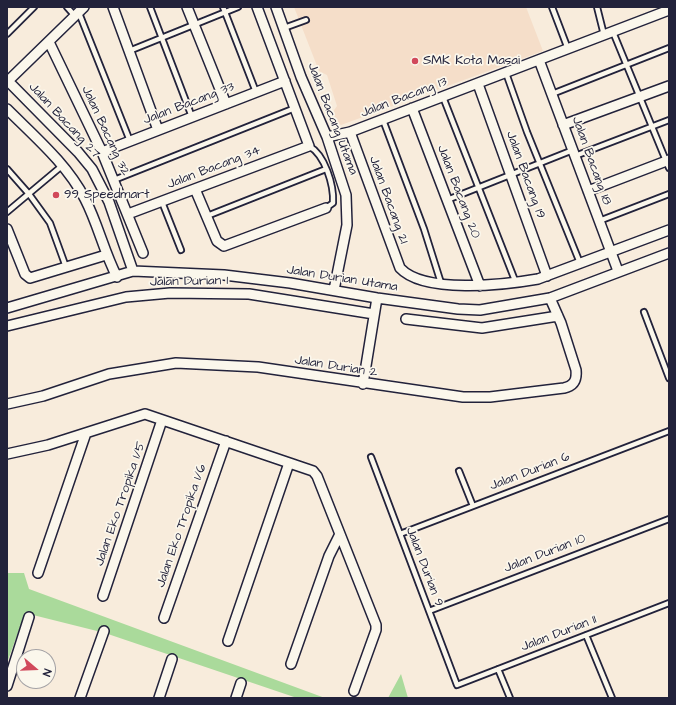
<!DOCTYPE html>
<html>
<head>
<meta charset="utf-8">
<style>
  body { margin:0 }
  #map { position:relative; width:676px; height:705px; overflow:hidden; background:#f8ecdc; font-family:"Architects Daughter",sans-serif }
  canvas { display:block }
  .frame { position:absolute; inset:0; border:8px solid #22223b; pointer-events:none }
  .north { position:absolute; left:16px; top:649px; width:40px; height:40px; box-sizing:border-box; background:#fbf7ec; border:1px solid #a4a2a5; border-radius:50%; rotate:109deg; font-size:11px; font-weight:700; line-height:16px; text-align:center; color:#22223b }
  .north::after { content:''; display:block; margin:auto; width:14px; height:18px; background:#d1495b; clip-path:polygon(50% 0,100% 100%,50% 72%,0 100%) }
</style>
</head>
<body>
<div id="map">
<canvas width="676" height="705"></canvas>
<div class="frame"></div>
<div class="north">N</div>
</div>
<script>
const context = document.querySelector('canvas').getContext('2d');
context.lineJoin = 'round';
function fill(path, color) { context.fillStyle = color; context.fill(path, 'evenodd'); }
function strokePath(path, color, width, dash) { context.strokeStyle = color; context.lineWidth = width; context.lineCap = dash ? 'butt' : 'round'; context.setLineDash(dash || []); context.stroke(path); }
function drawText(font, color, halo, rows, align = 'center') {
  context.font = font + ' "Architects Daughter",sans-serif'; context.lineWidth = 3.5; context.setLineDash([]); context.textBaseline = 'middle'; context.strokeStyle = halo; context.fillStyle = color; for (const [text, x, y, turn = 0] of rows) {
    context.save(); context.translate(x, y); context.rotate((+turn || 0) * Math.PI / 180); context.textAlign = isNaN(turn) ? turn : align; if (halo) context.strokeText(text, 0, 0); context.fillText(text, 0, 0); context.restore();
  }
}
const built = new Path2D(`
  M 294,7 L 526,7 L 543,51 L 341,125 L 332,118 L 332,113 L 337,106 L 327,75 L 319,71 Z`);
const green = new Path2D(`
  M 7,573 L 24,573 L 29,589 L 325,698 L 297,698 L 105,633 L 25,613 L 7,663 Z
  M 401,674 L 408,698 L 388,698 Z`);
const service = new Path2D(`
  M 67,7 L 75,16
  M 150,7 L 192,117
  M 223,7 L 256,92
  M 552,7 L 568,49
  M 597,7 L 604,35
  M 79,13 L 130,141
  M 284,28 L 306,20
  M 613,32 L 669,168
  M 7,34 L 34,7
  M 129,51 L 238,7
  M 506,73 L 527,132 L 580,263
  M 552,94 L 669,48
  M 443,97 L 516,283
  M 383,120 L 424,229 L 441,283
  M 309,146 C 325,155 334,185 333,203 L 326,208
  M 575,156 L 669,120
  M 7,169 L 29,194 L 50,223 L 66,267
  M 114,180 L 295,108
  M 447,200 L 573,150
  M 162,202 L 181,250
  M 7,212 L 63,165
  M 207,216 L 326,169
  M 599,221 L 669,194
  M 644,312 L 669,378
  M 371,457 L 457,685 L 669,603
  M 459,471 L 473,506
  M 400,534 L 669,431
  M 429,611 L 669,519
  M 586,635 L 612,698
  M 498,669 L 510,698`);
const minor = new Path2D(`
  M 113,7 L 158,130
  M 187,7 L 226,104
  M 276,7 L 301,77 L 327,137 L 346,195 L 347,225 L 334,290
  M 49,42 L 102,152 L 143,253
  M 539,60 L 618,271
  M 7,80 L 78,152 L 92,169 L 109,202 L 133,271
  M 8,81 L 84,7
  M 478,84 L 547,276
  M 412,108 L 480,286
  M 7,109 C 35,137 67,164 85,199 C 98,224 104,252 117,277
  M 563,125 L 669,86
  M 350,132 L 400,268 C 424,294 504,285 538,279 L 669,230
  M 327,137 L 350,132 L 669,10
  M 102,152 L 285,81
  M 195,189 L 217,241 L 224,246 L 326,208
  M 588,191 L 669,160
  M 128,214 L 309,146 L 257,7
  M 7,229 L 25,274 L 30,278 L 106,255
  M 7,308 L 133,271 L 224,275 L 290,283 L 377,298 L 458,309 L 480,310 L 550,298 L 669,253
  M 406,319 L 482,328 L 558,316
  M 7,326 L 126,297 L 170,293 L 249,294 L 374,314
  M 363,384 L 377,298
  M 7,404 L 43,396 L 109,374 L 176,363 L 258,367 L 463,397 L 490,397 L 564,388 C 574,386 577,380 576,370 L 561,323 L 550,298
  M 7,454 L 48,445 L 145,414 L 313,471 L 317,476 L 376,625 L 376,630 L 354,691
  M 38,573 L 86,433
  M 103,596 L 162,420
  M 164,618 L 226,441
  M 228,641 L 289,463
  M 291,664 L 329,556 L 340,534
  M 7,686 L 29,617
  M 80,698 L 104,631
  M 159,698 L 172,659
  M 236,698 L 241,683`);
const markers = [
  [415,61,4,"#d1495b"],
  [56,195,4,"#d1495b"]
];
const poiNames = [
  ["SMK Kota Masai",423,61],
  ["99 Speedmart",64,195]
];
const streetNames = [
  ["Jalan Bacang 13",404,98,-21],
  ["Jalan Bacang 33",189,104,-21],
  ["Jalan Bacang Utama",332,119,69],
  ["Jalan Bacang 27",64,121,47],
  ["Jalan Bacang 32",105,131,65],
  ["Jalan Bacang 18",591,161,70],
  ["Jalan Bacang 34",214,168,-21],
  ["Jalan Bacang 19",525,175,70],
  ["Jalan Bacang 20",458,192,69],
  ["Jalan Bacang 21",388,200,70],
  ["Jalan Durian Utama",342,279,9],
  ["Jalan Durian 1",189,282,-1],
  ["Jalan Durian 2",336,367,9],
  ["Jalan Durian 6",530,472,-21],
  ["Jalan Eko Tropika 1/5",121,504,-71],
  ["Jalan Eko Tropika 1/6",182,526,-71],
  ["Jalan Durian 10",545,554,-21],
  ["Jalan Durian 9",424,567,69],
  ["Jalan Durian 11",559,634,-21]
];
fill(built, '#f5dec9');
fill(green, '#aada9b');
strokePath(service, '#22223b', 8);
strokePath(minor, '#22223b', 12);
strokePath(service, '#fbf7ec', 4.5);
strokePath(minor, '#fbf7ec', 9);
for (const [x, y, r, color] of markers) { const dot = new Path2D(); dot.arc(x, y, r, 0, 2 * Math.PI); context.fillStyle = color; context.fill(dot); strokePath(dot, '#fbf7ec', 1.5); }
drawText('13px', '#22223b', '#fbf7ec', poiNames, 'left');
drawText('13px', '#22223b', '#fbf7ec', streetNames);
</script>
</body>
</html>
